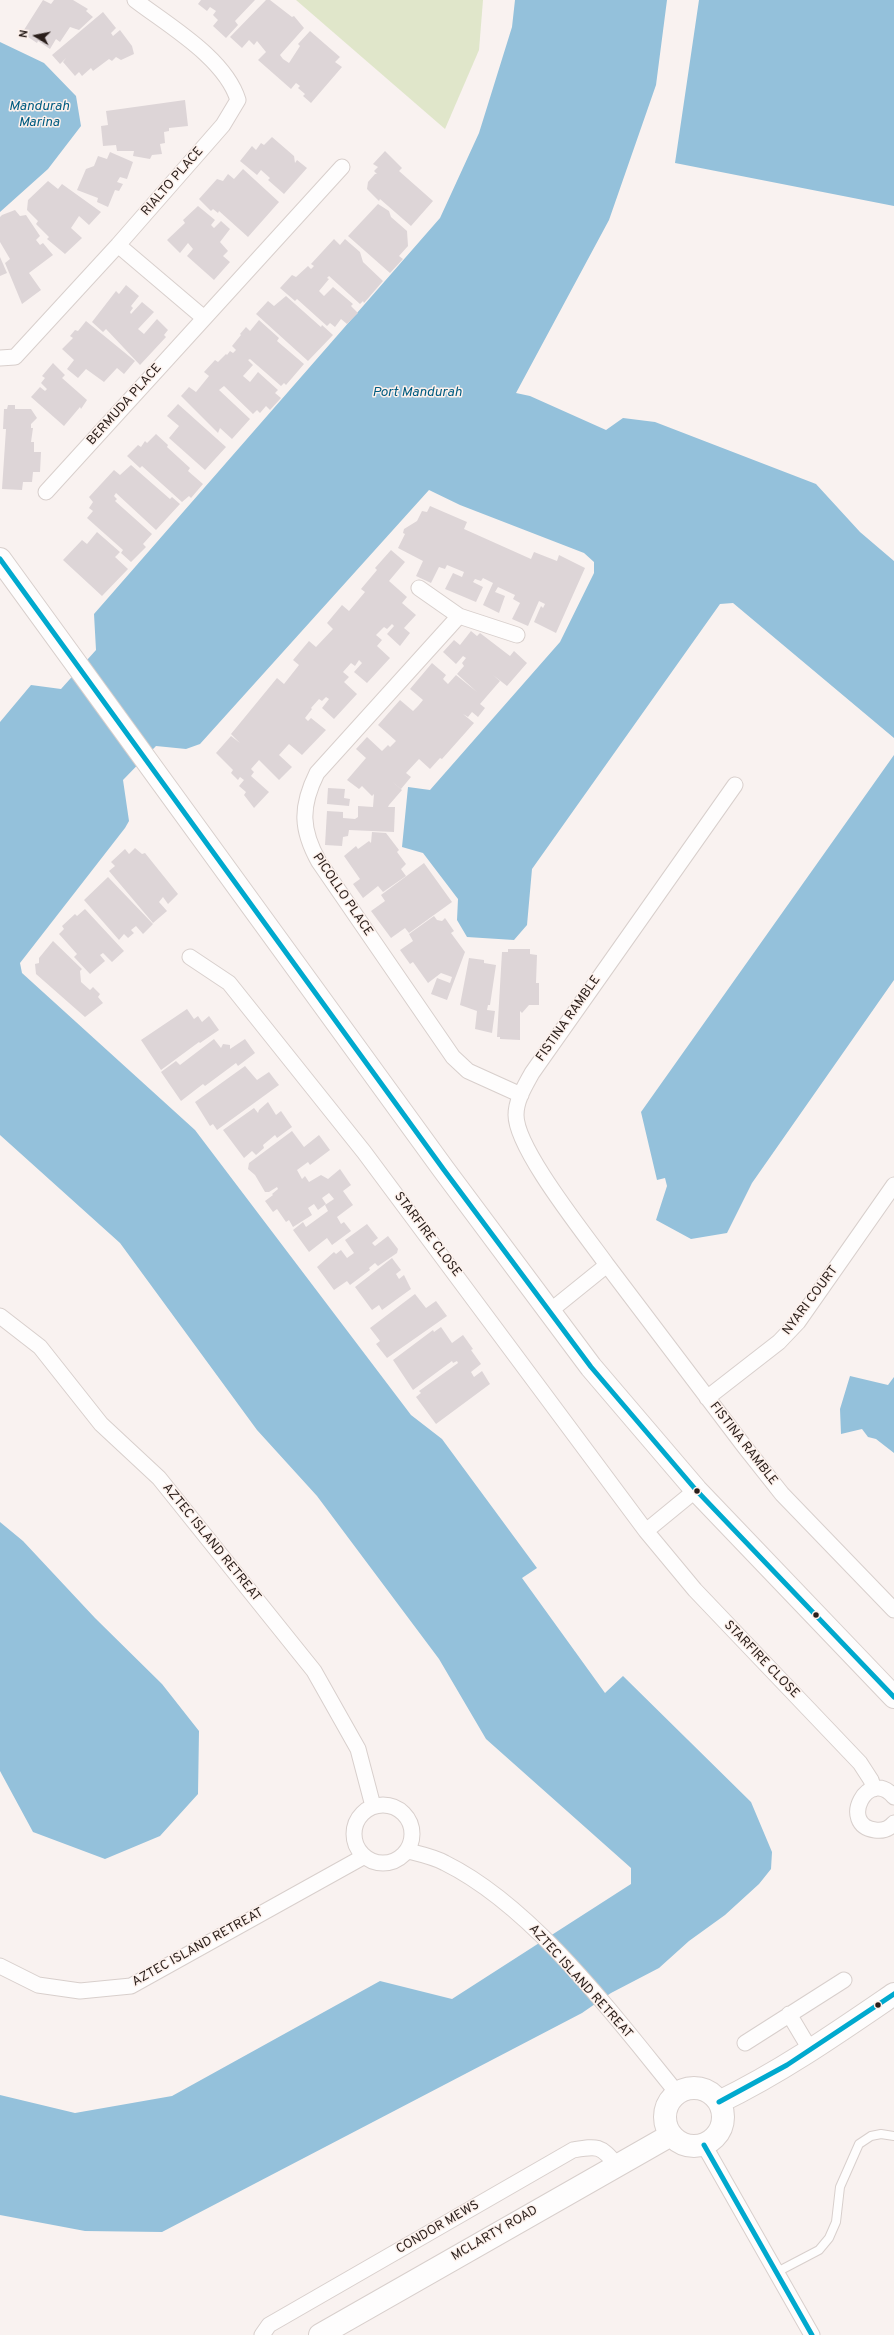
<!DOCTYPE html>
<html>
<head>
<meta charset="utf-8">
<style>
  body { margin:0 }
  #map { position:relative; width:894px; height:2335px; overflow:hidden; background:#f9f2f0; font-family:Overpass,sans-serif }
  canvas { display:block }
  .north { position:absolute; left:16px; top:16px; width:40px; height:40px; -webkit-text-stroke:3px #fdf1ec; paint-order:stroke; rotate:280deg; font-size:11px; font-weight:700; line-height:16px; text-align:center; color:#291e1a }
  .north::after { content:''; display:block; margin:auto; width:14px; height:18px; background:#291e1a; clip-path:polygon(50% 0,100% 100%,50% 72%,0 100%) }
</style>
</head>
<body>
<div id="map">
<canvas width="894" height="2335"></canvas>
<div class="north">N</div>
</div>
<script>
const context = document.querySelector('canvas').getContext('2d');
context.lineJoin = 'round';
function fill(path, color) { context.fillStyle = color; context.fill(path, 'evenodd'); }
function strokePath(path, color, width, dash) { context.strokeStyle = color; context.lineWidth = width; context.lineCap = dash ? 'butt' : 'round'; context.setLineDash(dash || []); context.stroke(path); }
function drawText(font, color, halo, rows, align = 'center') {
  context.font = font + ' Overpass,sans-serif'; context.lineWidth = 3; context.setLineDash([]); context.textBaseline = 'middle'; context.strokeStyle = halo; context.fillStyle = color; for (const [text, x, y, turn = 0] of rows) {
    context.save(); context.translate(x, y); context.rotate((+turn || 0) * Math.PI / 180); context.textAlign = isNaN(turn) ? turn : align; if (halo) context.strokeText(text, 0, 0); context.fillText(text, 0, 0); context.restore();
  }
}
const green = new Path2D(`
  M 296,0 L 483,0 L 479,50 L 445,129 Z`);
const water = new Path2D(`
  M 515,0 L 667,0 L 656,85 L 609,220 L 516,393 L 530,396 L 606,430 L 623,418 L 655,422 L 816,484 L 860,532 L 894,561 L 894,738 L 733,603 L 720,604 L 532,869 L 527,925 L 514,940 L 467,937 L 457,920 L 458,899 L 423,853 L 402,847 L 408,787 L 430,790 L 560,642 L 594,573 L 594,562 L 584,553 L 460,505 L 429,490 L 200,744 L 186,749 L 156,746 L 123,780 L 129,821 L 125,828 L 20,963 L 22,973 L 195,1130 L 411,1415 L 442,1439 L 537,1568 L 522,1578 L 605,1693 L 623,1676 L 751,1802 L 772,1852 L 771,1869 L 759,1884 L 725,1915 L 689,1941 L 659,1968 L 611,1993 L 582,2013 L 162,2232 L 85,2231 L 0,2215 L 0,2095 L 75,2113 L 172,2096 L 380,1981 L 452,1999 L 631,1884 L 631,1868 L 486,1739 L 439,1659 L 317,1496 L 257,1430 L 120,1243 L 0,1135 L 0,722 L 31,685 L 61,689 L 96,650 L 94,614 L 440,218 L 479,133 L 512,27 Z
  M 699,0 L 894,0 L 894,206 L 675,163 Z
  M 0,42 L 44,63 L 76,96 L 81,126 L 48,169 L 0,212 Z
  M 894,755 L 894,980 L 752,1183 L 727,1233 L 691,1239 L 656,1220 L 667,1186 L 665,1178 L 657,1180 L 641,1112 Z
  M 850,1376 L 888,1385 L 894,1377 L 894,1453 L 876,1439 L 868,1437 L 862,1429 L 841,1434 L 840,1409 Z
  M 0,1522 L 23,1541 L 95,1618 L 162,1684 L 199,1731 L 198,1794 L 160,1836 L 105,1859 L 33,1832 L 0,1771 Z`);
const building = new Path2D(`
  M 43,0 L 51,4 L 54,0 L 73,0 L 88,9 L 86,11 L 93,17 L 79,30 L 70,27 L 60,42 L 56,39 L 50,49 L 38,41 L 37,43 L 22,33 Z
  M 201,0 L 255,0 L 235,21 L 238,25 L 226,38 L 213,26 L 218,20 L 213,15 L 216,11 L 210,7 L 207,11 L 198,4 Z
  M 266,0 L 270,0 L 292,17 L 294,16 L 304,28 L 280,55 L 283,59 L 289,63 L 300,46 L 298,44 L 310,31 L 340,57 L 335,62 L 342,67 L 311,103 L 303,96 L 305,94 L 298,88 L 300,86 L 296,83 L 291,89 L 258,60 L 266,52 L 257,41 L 254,45 L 249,40 L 242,48 L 230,37 Z
  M 103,12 L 116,28 L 111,33 L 113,36 L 120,30 L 132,46 L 134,54 L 121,60 L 116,57 L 112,61 L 109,59 L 93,71 L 91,68 L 82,76 L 79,72 L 75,76 L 63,62 L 66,58 L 60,64 L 52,55 Z
  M 185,100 L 188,126 L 169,128 L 169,131 L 164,132 L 165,143 L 160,144 L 162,154 L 152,155 L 150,159 L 133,156 L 134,151 L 117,151 L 116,145 L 103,146 L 101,126 L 108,125 L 106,111 Z
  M 272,137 L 294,156 L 295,163 L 297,160 L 307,168 L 284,194 L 268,180 L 270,178 L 261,170 L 257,175 L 240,161 L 252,146 L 256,150 L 261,143 L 264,145 Z
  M 385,151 L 402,168 L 399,171 L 433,201 L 411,226 L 380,199 L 379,201 L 367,189 L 368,182 L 375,174 L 377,174 L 374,171 L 378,167 L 373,164 Z
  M 110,152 L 133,162 L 127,179 L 120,177 L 117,182 L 123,184 L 119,191 L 115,190 L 108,207 L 97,202 L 98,198 L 77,190 L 86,169 L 94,166 L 98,156 L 107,159 Z
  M 243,169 L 279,202 L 248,237 L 219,211 L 218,213 L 213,209 L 211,211 L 199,199 L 217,179 L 223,181 L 228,174 L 234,179 Z
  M 48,181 L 58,189 L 62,184 L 101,212 L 89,225 L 79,216 L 71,228 L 82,238 L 65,254 L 47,239 L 49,237 L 36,224 L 38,221 L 27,210 L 28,200 Z
  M 378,204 L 389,211 L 391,217 L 407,231 L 408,246 L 399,256 L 403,259 L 390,273 L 348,236 Z
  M 198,206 L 215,220 L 211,225 L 214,228 L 221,221 L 230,229 L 220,242 L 228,251 L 223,256 L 230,262 L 214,280 L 187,256 L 193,249 L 188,243 L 180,253 L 167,240 L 185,223 L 183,220 Z
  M 15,210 L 20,216 L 26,215 L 40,236 L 36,240 L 40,245 L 43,243 L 53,255 L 29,273 L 41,290 L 22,304 L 5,263 L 10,259 L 0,242 L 0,217 L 2,215 Z
  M 334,239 L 340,245 L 345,239 L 360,252 L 363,262 L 383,281 L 364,303 L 363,301 L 360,304 L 329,276 L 327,278 L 329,279 L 319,291 L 324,296 L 333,287 L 353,304 L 351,306 L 358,313 L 347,324 L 341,319 L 335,327 L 330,323 L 327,326 L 297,299 L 295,301 L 280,288 L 292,275 L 296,277 L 308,266 L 311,269 L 314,266 L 311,264 Z
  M 0,257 L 7,273 L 0,276 Z
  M 126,285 L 139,296 L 131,306 L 133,308 L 130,312 L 131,314 L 142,302 L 154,312 L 138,329 L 144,334 L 157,319 L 168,330 L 164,335 L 166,337 L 140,365 L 106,329 L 103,332 L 92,322 L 116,291 L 119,294 Z
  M 286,296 L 321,327 L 322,325 L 333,335 L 308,361 L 256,314 L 268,301 L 274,306 Z
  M 259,320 L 279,338 L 277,341 L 304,364 L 286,385 L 284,383 L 281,386 L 250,359 L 248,360 L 253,365 L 243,376 L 250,382 L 258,372 L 278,390 L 275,393 L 281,398 L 270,410 L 266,406 L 260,413 L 257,410 L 253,414 L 224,386 L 219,390 L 250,419 L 232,439 L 220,428 L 218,433 L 181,396 L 189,387 L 196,392 L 209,376 L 204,372 L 215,360 L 218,362 L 226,354 L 227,355 L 230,351 L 233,353 L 236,350 L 232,346 L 241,335 L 240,334 L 246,327 L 250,331 Z
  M 86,321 L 135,361 L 124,374 L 117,368 L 104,382 L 86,369 L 78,378 L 67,369 L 74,360 L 62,349 L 73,338 L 70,336 L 75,330 L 78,331 Z
  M 53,363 L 65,375 L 62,378 L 87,400 L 81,409 L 80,407 L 64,426 L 31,397 L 40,387 L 45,391 L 47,389 L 41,383 L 45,378 L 42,376 Z
  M 178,404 L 226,447 L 205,470 L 169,438 L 179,426 L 167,416 Z
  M 8,405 L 15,405 L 15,409 L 31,409 L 37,418 L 31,424 L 31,428 L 33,428 L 31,442 L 34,442 L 34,452 L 41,452 L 40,472 L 33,472 L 32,482 L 23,482 L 22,490 L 2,489 L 6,429 L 3,429 L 4,409 L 7,409 Z
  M 156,434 L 168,445 L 167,447 L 190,468 L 188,471 L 203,484 L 191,498 L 189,496 L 182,502 L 142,466 L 140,468 L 127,456 L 138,445 L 141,447 L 145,441 L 147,443 Z
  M 131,465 L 170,499 L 172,497 L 180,504 L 156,530 L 116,493 L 114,496 L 117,499 L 115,501 L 152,534 L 143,544 L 146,547 L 131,562 L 121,553 L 123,550 L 87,518 L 93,511 L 89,508 L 93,502 L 89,497 L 114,470 L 120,475 Z
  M 430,506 L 467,522 L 464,529 L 531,559 L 534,552 L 557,561 L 559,555 L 585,568 L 556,633 L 534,622 L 541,606 L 543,608 L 545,604 L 539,601 L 528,626 L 512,619 L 520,603 L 513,599 L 515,595 L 498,587 L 495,592 L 505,596 L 499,613 L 483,605 L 493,583 L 483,578 L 481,581 L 475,579 L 473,582 L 483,587 L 476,602 L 445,589 L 453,573 L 462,577 L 464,572 L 447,565 L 445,569 L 439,567 L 431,583 L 416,576 L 423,561 L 398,548 L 405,534 L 403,533 L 404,529 L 417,521 L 422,511 L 427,512 Z
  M 97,532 L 120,552 L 115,557 L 128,569 L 102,596 L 63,560 L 82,540 L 87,544 Z
  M 391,550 L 405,562 L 389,581 L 407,597 L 402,603 L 416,615 L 404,628 L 410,633 L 400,646 L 387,634 L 394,626 L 392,624 L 387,629 L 384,627 L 376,635 L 382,640 L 377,646 L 390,658 L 367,683 L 354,672 L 362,663 L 359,660 L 355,666 L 351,663 L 343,672 L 349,677 L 344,682 L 357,694 L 334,719 L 322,708 L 329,699 L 326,697 L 322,701 L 319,699 L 311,708 L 312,709 L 305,718 L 308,721 L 311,718 L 326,730 L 302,755 L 289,744 L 279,755 L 292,767 L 279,780 L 259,760 L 251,769 L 254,772 L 251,776 L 269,792 L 254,808 L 244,795 L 246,792 L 239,786 L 244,780 L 240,777 L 238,780 L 231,773 L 233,770 L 216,753 L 231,736 L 240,743 L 231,734 L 277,678 L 284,684 L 299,665 L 293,660 L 309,641 L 316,647 L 333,629 L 327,623 L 342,605 L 349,611 L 365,592 L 361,589 L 377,570 L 375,568 Z
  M 471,631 L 477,636 L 480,633 L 510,656 L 514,651 L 527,663 L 507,686 L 493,675 L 500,681 L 480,704 L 485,708 L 478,717 L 472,712 L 468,717 L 463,714 L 474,723 L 442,759 L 440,758 L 430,769 L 419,759 L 406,773 L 411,777 L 401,789 L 390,780 L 402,790 L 389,805 L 388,807 L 395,807 L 394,832 L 349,830 L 348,836 L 343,837 L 342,846 L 325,845 L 327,811 L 343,812 L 343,818 L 355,819 L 358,817 L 358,806 L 373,807 L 374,794 L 372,796 L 362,786 L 359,789 L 347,780 L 366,758 L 356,749 L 367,737 L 382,751 L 388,745 L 390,747 L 396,741 L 378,725 L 400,700 L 413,711 L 418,706 L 423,700 L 410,689 L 432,663 L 446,675 L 443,679 L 448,684 L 456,675 L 477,692 L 457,674 L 464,666 L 462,663 L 466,658 L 463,656 L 456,664 L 443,652 L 454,640 L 460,645 Z
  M 328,788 L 345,789 L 344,798 L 350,799 L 349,806 L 327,804 Z
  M 372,832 L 386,833 L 399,850 L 397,852 L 406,864 L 401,869 L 406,876 L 383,892 L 378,886 L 363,898 L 353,884 L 360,879 L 344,856 L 356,846 L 358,849 L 369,841 L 371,843 Z
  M 135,848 L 142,854 L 145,853 L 178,894 L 168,904 L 163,897 L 159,902 L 167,911 L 153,923 L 109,871 L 115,866 L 111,862 L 125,849 L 129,854 Z
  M 424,863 L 452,902 L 409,933 L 405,928 L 391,938 L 371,911 L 385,901 L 381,895 Z
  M 108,877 L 153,924 L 143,934 L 136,926 L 131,930 L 134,933 L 128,938 L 124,934 L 119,940 L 84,900 Z
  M 85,909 L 124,951 L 112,962 L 103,953 L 100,955 L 105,961 L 90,974 L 74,957 L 77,954 L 59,934 L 64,929 L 62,926 L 75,914 L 77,916 Z
  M 434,916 L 437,920 L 442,921 L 445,918 L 454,931 L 451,933 L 465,952 L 447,1000 L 431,994 L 437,978 L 450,983 L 452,977 L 441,973 L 428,983 L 413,962 L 410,964 L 400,950 L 413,941 L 409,934 Z
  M 53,941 L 82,969 L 80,971 L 81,982 L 90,990 L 93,987 L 100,994 L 98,997 L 103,1003 L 85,1017 L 36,974 L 35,964 L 39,963 L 39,958 Z
  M 508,949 L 530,949 L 530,954 L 537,955 L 536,983 L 539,983 L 539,1005 L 529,1005 L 522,1013 L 520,1011 L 520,1040 L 500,1039 L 500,1037 L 497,1037 L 502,952 L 508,952 Z
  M 469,958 L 484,960 L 484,963 L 496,965 L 490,1005 L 488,1005 L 487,1010 L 495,1011 L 492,1033 L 475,1029 L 477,1011 L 460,1005 Z
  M 187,1009 L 194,1019 L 198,1016 L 202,1022 L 209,1016 L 219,1030 L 200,1043 L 199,1042 L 161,1070 L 141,1040 Z
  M 214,1039 L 221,1048 L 223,1044 L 230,1045 L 230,1049 L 245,1039 L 255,1053 L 238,1066 L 236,1063 L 205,1086 L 203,1084 L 181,1101 L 161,1072 L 176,1061 L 180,1065 Z
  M 245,1066 L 257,1080 L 269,1072 L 279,1085 L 217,1130 L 213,1124 L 210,1126 L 195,1102 Z
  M 268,1102 L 276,1115 L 281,1111 L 292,1127 L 277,1138 L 275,1135 L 263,1145 L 264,1148 L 256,1155 L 252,1151 L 244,1158 L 223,1130 L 254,1108 L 258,1113 L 259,1110 Z
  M 292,1131 L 304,1147 L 319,1135 L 330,1150 L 310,1165 L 308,1162 L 297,1170 L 302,1179 L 305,1176 L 309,1182 L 321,1175 L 328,1179 L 340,1169 L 351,1185 L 343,1191 L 353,1205 L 337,1217 L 341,1224 L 344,1222 L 351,1231 L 332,1245 L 327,1238 L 309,1252 L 293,1230 L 303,1222 L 306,1227 L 328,1211 L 325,1205 L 334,1199 L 329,1193 L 322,1198 L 326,1204 L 318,1210 L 314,1204 L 308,1208 L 312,1215 L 293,1227 L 289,1220 L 286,1222 L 277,1209 L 273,1212 L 265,1201 L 273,1195 L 272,1194 L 278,1189 L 277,1187 L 269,1192 L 265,1192 L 255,1175 L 248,1169 L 249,1163 Z
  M 367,1224 L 378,1238 L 372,1243 L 375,1246 L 388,1236 L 398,1249 L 397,1253 L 378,1266 L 375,1263 L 369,1268 L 370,1270 L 350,1285 L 347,1281 L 334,1290 L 317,1267 L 334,1252 L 336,1254 L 341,1250 L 347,1258 L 354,1253 L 345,1240 Z
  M 392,1258 L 401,1270 L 396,1274 L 399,1279 L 404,1275 L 411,1289 L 382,1310 L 379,1305 L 372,1310 L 355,1287 Z
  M 415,1294 L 426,1308 L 436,1301 L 447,1316 L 387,1358 L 376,1344 L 380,1341 L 370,1328 Z
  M 441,1327 L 452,1343 L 463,1335 L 473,1349 L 471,1350 L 481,1364 L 471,1372 L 474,1377 L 482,1371 L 490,1384 L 436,1424 L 416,1397 L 421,1393 L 419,1391 L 458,1363 L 457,1361 L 453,1363 L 452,1361 L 413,1390 L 393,1360 L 433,1330 L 434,1332 Z`);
const lane = new Path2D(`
  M 777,2272 L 819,2250 L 829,2238 L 836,2222 L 840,2187 L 859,2144 L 871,2136 L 881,2134 L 894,2136`);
const street = new Path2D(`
  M 118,245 L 204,318
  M 0,358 L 15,357 L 118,245 L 223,125 L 238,100 C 225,58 169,26 135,0
  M 46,492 L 342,167
  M 419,588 L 459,616
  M 517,635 L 459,616 L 317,773 C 300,807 301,830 319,862 L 453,1057 L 468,1071 L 521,1095
  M 190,957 L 229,983 L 364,1152 L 646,1531 L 696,1490
  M 607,1265 L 744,1446 L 782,1494 L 894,1610
  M 550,1311 L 607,1265 C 585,1234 516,1149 516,1115 C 516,1100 525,1086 532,1073 L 735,785
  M 0,1316 L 40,1347 L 101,1424 L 159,1478 L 314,1671 L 358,1749 L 373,1806
  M 707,1398 L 779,1342 L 798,1322 L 894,1185
  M 646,1531 L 695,1590 L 860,1763 L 871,1780 L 874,1789
  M 894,1797 C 868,1766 838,1825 875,1830 C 882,1831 889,1829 894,1823
  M354 1834a29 29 0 1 1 58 0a29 29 0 1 1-58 0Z
  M 408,1851 C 420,1854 434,1857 445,1863 C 534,1907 615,2017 678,2094
  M 0,1966 L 38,1985 L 80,1991 L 131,1986 L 363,1857
  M 789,2014 L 811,2051
  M 745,2043 L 844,1980
  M 704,2145 L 812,2335
  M 262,2335 L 269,2325 L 573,2150 C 597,2146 600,2145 616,2164`);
const secondary = new Path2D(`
  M665 2117a29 29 0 1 1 58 0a29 29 0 1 1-58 0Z
  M 719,2102 C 781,2072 837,2033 894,1994
  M 320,2335 L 671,2135`);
const primary = new Path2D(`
  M 0,559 L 444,1170 L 591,1367 L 696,1490 L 894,1697`);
const bus1 = new Path2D(`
  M 0,559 L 444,1170 L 591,1367 L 696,1490 L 894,1697
  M 719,2102 L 787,2065 L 894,1994
  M 704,2145 L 812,2335`);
const markers = [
  [697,1491,3.5,"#291e1a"],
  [816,1615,3.5,"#291e1a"],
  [878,2005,3.5,"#291e1a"]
];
const streetNames = [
  ["RIALTO PLACE",173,182,-49],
  ["BERMUDA PLACE",125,405,-48],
  ["PICOLLO PLACE",342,895,56],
  ["FISTINA RAMBLE",569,1019,-55],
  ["STARFIRE CLOSE",427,1235,53],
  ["NYARI COURT",811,1301,-53],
  ["FISTINA RAMBLE",743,1444,52],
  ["AZTEC ISLAND RETREAT",211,1543,51],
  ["STARFIRE CLOSE",761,1660,46],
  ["AZTEC ISLAND RETREAT",198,1948,-29],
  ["AZTEC ISLAND RETREAT",580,1982,48],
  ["CONDOR MEWS",438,2228,-30],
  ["MCLARTY ROAD",495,2234,-30]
];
const waterNames = [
  ["Mandurah",39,107],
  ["Marina",39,123],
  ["Port Mandurah",417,393]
];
fill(green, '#e0e6ca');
fill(water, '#94c1db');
fill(building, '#ddd5d7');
strokePath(lane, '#d8cfcc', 10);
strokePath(street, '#d8cfcc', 17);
strokePath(secondary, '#d8cfcc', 24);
strokePath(primary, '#d8cfcc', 24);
strokePath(lane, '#fefdfd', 8);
strokePath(street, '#fefdfd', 15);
strokePath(secondary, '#fefdfd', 22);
strokePath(primary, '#fefdfd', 22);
strokePath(bus1, '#00a9ce', 5);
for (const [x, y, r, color] of markers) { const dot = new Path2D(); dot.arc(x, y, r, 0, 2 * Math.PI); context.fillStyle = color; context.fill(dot); strokePath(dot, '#fdf1ec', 1.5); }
drawText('13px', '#291e1a', '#fdf1ec', streetNames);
drawText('italic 14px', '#015c81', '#fdf1ec', waterNames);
</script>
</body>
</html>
